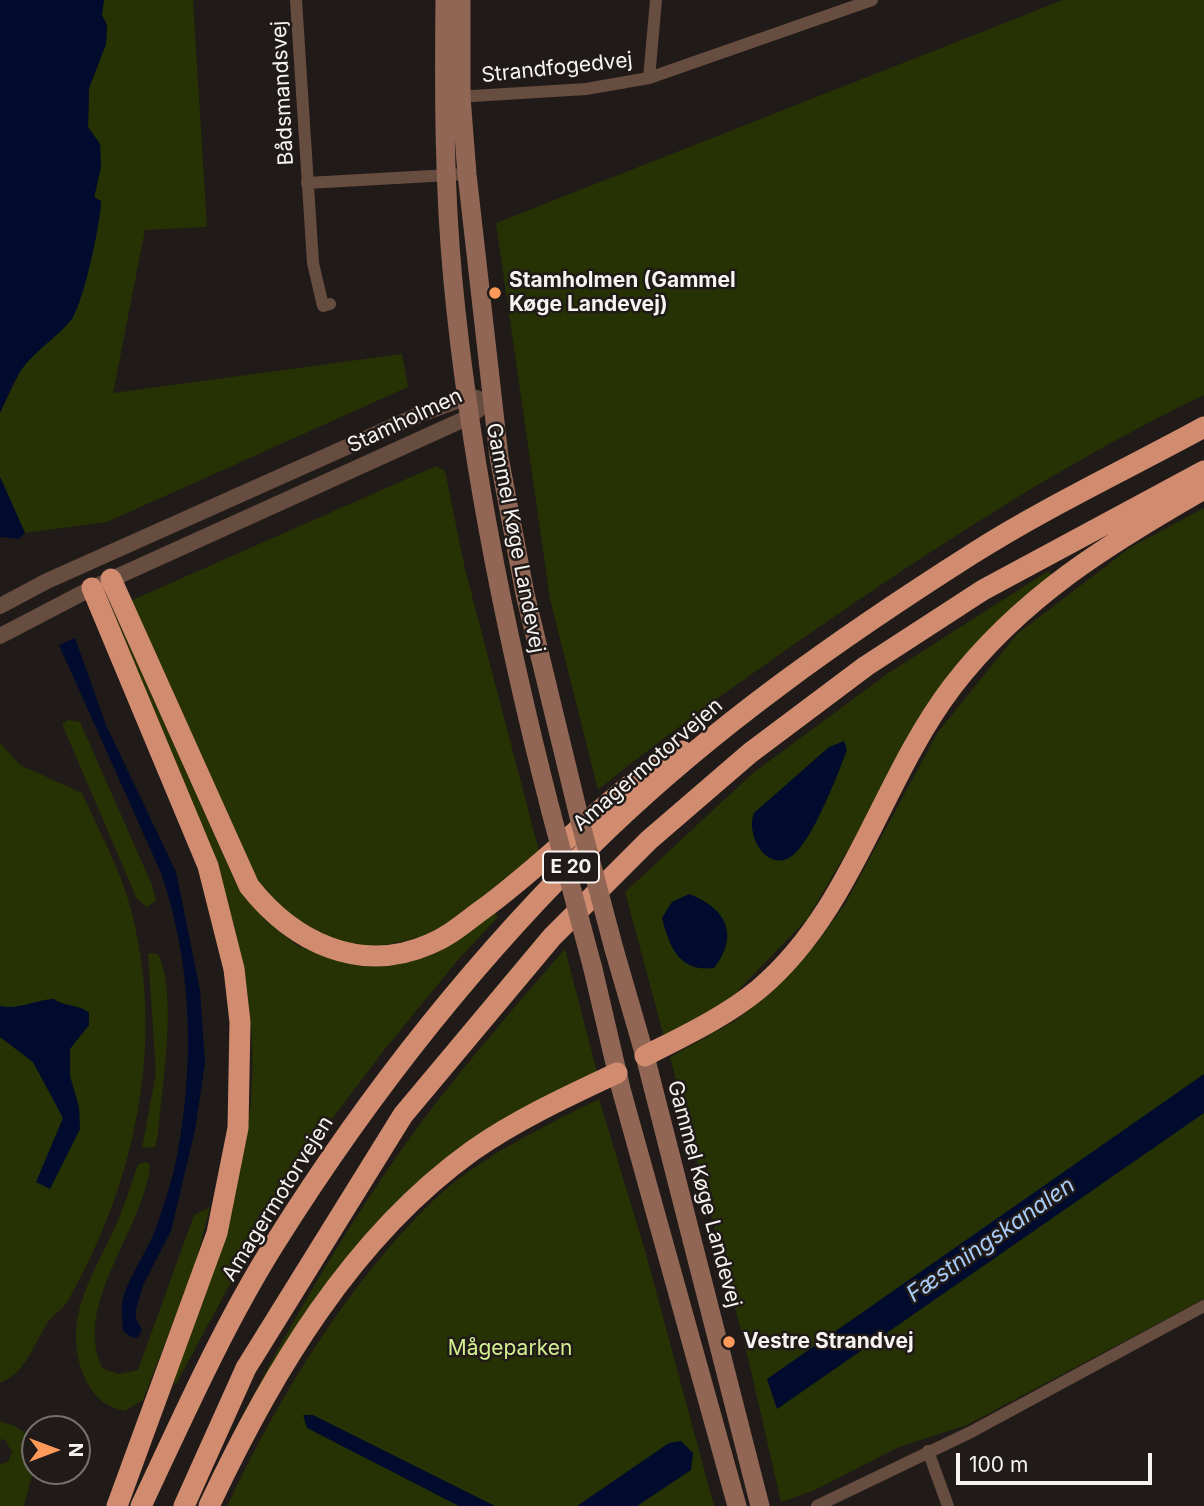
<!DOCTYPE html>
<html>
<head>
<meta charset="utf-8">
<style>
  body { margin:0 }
  #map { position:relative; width:1204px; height:1506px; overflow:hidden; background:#201b18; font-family:Inter,sans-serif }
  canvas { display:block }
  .north { position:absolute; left:21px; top:1415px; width:70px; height:70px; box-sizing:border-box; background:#201b18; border:2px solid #76716e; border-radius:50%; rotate:90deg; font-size:19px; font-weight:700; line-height:28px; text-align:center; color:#f7f3f0 }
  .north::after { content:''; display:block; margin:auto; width:24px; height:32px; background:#ff9b5a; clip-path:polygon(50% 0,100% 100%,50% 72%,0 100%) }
  .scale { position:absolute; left:956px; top:1453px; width:196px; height:32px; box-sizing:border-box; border:4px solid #f7f3f0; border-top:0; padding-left:9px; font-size:21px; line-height:24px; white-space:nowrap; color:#f7f3f0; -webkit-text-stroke:5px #201b18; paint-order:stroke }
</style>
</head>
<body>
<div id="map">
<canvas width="1204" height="1506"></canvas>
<div class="north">N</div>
<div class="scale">100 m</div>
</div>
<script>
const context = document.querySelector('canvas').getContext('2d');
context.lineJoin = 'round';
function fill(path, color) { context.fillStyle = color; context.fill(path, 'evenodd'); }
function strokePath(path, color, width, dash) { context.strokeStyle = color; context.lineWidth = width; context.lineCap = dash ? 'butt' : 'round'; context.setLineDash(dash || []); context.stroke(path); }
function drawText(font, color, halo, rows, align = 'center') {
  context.font = font + ' Inter,sans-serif'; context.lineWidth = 5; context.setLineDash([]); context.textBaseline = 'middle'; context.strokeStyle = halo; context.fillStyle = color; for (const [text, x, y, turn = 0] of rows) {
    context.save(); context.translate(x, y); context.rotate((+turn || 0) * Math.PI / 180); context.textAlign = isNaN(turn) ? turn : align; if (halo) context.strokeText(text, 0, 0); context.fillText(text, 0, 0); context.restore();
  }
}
const green = new Path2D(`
  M 104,0 L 193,0 L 207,227 L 145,230 L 113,393 L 402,354 L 408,387 L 107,522 L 25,533 L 0,477 L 0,413 L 23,366 L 73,318 L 94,245 L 101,202 L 94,198 L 101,167 L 100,144 L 88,127 L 89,88 L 106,44 L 107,25 L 102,15 Z
  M 1063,0 L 1204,0 L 1204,395 C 1077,456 957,533 841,612 C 758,669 675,727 598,790 L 550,599 L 496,223 Z
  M 436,466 L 445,471 L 465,569 L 539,851 C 510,874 482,902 450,922 C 413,946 356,954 315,936 C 289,924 270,899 252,878 L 130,601 Z
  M 1204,508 L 1204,1299 L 967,1425 L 899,1447 L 813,1491 L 781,1502 L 748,1358 L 670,1057 L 735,1021 L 783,980 L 817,943 L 845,904 L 938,732 L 1017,634 L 1131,547 Z
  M 1048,571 L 1054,577 L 1035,591 L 866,819 L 808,918 L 730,999 L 664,1037 L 625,892 L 753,773 L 887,674 Z
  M 112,607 L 236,883 L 265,920 L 298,946 L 337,959 L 380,964 L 495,912 L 498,917 L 457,961 L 385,1049 L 288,1177 L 176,1384 L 171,1382 C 188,1328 205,1274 221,1220 C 229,1195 240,1169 245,1144 C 281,954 180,777 108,609 Z
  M 68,720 L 80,722 L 152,885 L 156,901 L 147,907 L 137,899 L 62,724 Z
  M 0,743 L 20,765 L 82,793 C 99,831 121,870 131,910 C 166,1043 135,1182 69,1299 C 64,1309 54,1314 48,1322 C 33,1345 27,1371 0,1383 Z
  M 565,949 L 597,1072 L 420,1186 L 229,1442 C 286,1331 348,1221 423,1120 C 468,1061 516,1005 565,949 Z
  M 151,953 L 158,954 C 178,993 162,1089 158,1133 L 155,1147 L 142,1148 L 156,1073 L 148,954 Z
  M 599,1099 L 646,1254 L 714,1506 L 227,1506 C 278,1398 349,1281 435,1199 C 479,1157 545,1126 599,1099 Z
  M 147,1162 L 150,1166 C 143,1231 71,1306 103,1369 L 119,1374 L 138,1370 L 194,1215 L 210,1207 L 195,1265 L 143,1400 L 125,1411 C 104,1406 94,1397 85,1378 C 60,1321 93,1276 116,1225 C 125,1205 131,1184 138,1164 Z
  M 0,1422 C 49,1430 33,1474 24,1506 L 0,1506 L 0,1464 L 8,1462 L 12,1452 L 5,1440 L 0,1439 Z`);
const water = new Path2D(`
  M 0,0 L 104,0 L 102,15 L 107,25 L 106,44 L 89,88 L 88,127 L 100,144 L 101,167 L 94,197 L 101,201 C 101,221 83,306 71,320 C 58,337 38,348 25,365 C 14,378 7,398 0,413 Z
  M 0,477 L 25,533 L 19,539 L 0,537 Z
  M 75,638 L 106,725 L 176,872 L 200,990 L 205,1063 L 195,1130 L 171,1231 L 143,1285 L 136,1310 L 136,1319 L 142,1330 L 138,1337 L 133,1338 L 123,1331 C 123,1323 121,1313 122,1304 C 124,1283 151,1247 158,1222 C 165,1201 173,1178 177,1156 C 195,1062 192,963 161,873 L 59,645 Z
  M 844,741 L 847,750 C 838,774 812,842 792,856 C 766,874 745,833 754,813 L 829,747 Z
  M 689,894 C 726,908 740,935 714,968 C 679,972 670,948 662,918 L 672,902 Z
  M 54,999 C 64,1007 80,1004 89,1013 L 89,1025 L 70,1049 L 70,1076 L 79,1107 L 80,1129 L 50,1189 L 36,1182 L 63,1118 L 33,1062 L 0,1037 L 0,1006 C 19,1010 34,1000 54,999 Z
  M 1204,1074 L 1204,1113 L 777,1409 L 767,1379 Z
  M 303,1415 L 313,1415 L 495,1506 L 459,1506 L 307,1428 Z
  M 681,1441 L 693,1453 L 691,1470 L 637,1506 L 577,1506 L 669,1443 Z`);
const minor = new Path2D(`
  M 296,0 L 313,263 L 323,306 L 330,304
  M 649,78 L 656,0
  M 456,97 L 586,89 L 649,78 L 872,0
  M 307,183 L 467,174
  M 928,1451 L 948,1506
  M 817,1506 L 971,1432 L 1204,1306`);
const tertiary = new Path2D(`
  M 0,606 L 47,581 L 416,416 L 467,397 L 477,398
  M 0,636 L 92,588 L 469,417 L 492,399`);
const secondary = new Path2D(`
  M 445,0 C 444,94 444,187 453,281 C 470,461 506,637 551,812
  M 461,0 L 461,97 L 467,174 L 499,457 L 525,594 L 580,821
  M 614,949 L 645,1056 L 760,1506
  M 593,969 L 621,1089 L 737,1506`);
const motorway = new Path2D(`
  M 111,579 L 249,886 C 293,942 360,975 430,944 C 449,936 463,924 479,912 C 532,874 578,827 629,786 C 645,772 665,762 682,751
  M 92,588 L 208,866 L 234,969 L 240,1022 L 238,1128 L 217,1233 L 117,1506
  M 645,1056 C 684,1036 725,1017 759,989 C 852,911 880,782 952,687 C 1021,597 1108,544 1204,489
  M 141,1506 C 183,1417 223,1326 275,1243 C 369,1093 479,954 606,831 C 716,725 843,636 972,554 C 1046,507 1127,469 1204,427
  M 184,1506 L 246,1368 L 403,1115 L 552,937 L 649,840 L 750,753 L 866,666 L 983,590 L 1204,471
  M 209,1506 C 271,1374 351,1238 472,1151 C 516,1120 568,1096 617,1073`);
const secondaryBridge = new Path2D(`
  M 551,812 L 593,969
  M 580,821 L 614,949`);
const markers = [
  [495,293,7,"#ff9b5a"],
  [729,1342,7,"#ff9b5a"]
];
const shields = [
  [571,867,56]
];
const shieldNames = [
  ["E 20",571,867]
];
const streetNames = [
  ["Strandfogedvej",557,68,-6],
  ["Bådsmandsvej",283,93,-93],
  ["Stamholmen",405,421,-25],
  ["Gammel Køge Landevej",515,538,79],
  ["Amagermotorvejen",648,765,-41],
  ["Gammel Køge Landevej",704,1194,75],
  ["Amagermotorvejen",278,1199,-58]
];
const poiNames = [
  ["Stamholmen (Gammel",509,281],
  ["Køge Landevej)",509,305],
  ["Vestre Strandvej",743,1342]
];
const parkNames = [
  ["Mågeparken",510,1349]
];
const waterNames = [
  ["Fæstningskanalen",991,1240,-35]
];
fill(green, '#263104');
fill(water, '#000b2d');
strokePath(minor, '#674c40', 12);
strokePath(tertiary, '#674c40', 16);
strokePath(secondary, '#926654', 19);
strokePath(motorway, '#d18c70', 21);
strokePath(secondaryBridge, '#926654', 19);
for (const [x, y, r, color] of markers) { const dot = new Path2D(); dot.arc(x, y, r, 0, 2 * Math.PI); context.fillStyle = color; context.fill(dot); strokePath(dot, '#201b18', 2.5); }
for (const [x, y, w] of shields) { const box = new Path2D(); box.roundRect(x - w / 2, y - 15.5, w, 31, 5); context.fillStyle = '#201b18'; context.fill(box); strokePath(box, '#f7f3f0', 2); }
drawText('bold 19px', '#f7f3f0', null, shieldNames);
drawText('21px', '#f7f3f0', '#201b18', streetNames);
drawText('bold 21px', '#f7f3f0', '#201b18', poiNames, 'left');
drawText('21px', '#d2ee8f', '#201b18', parkNames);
drawText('italic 23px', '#a7caf7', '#201b18', waterNames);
</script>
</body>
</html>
